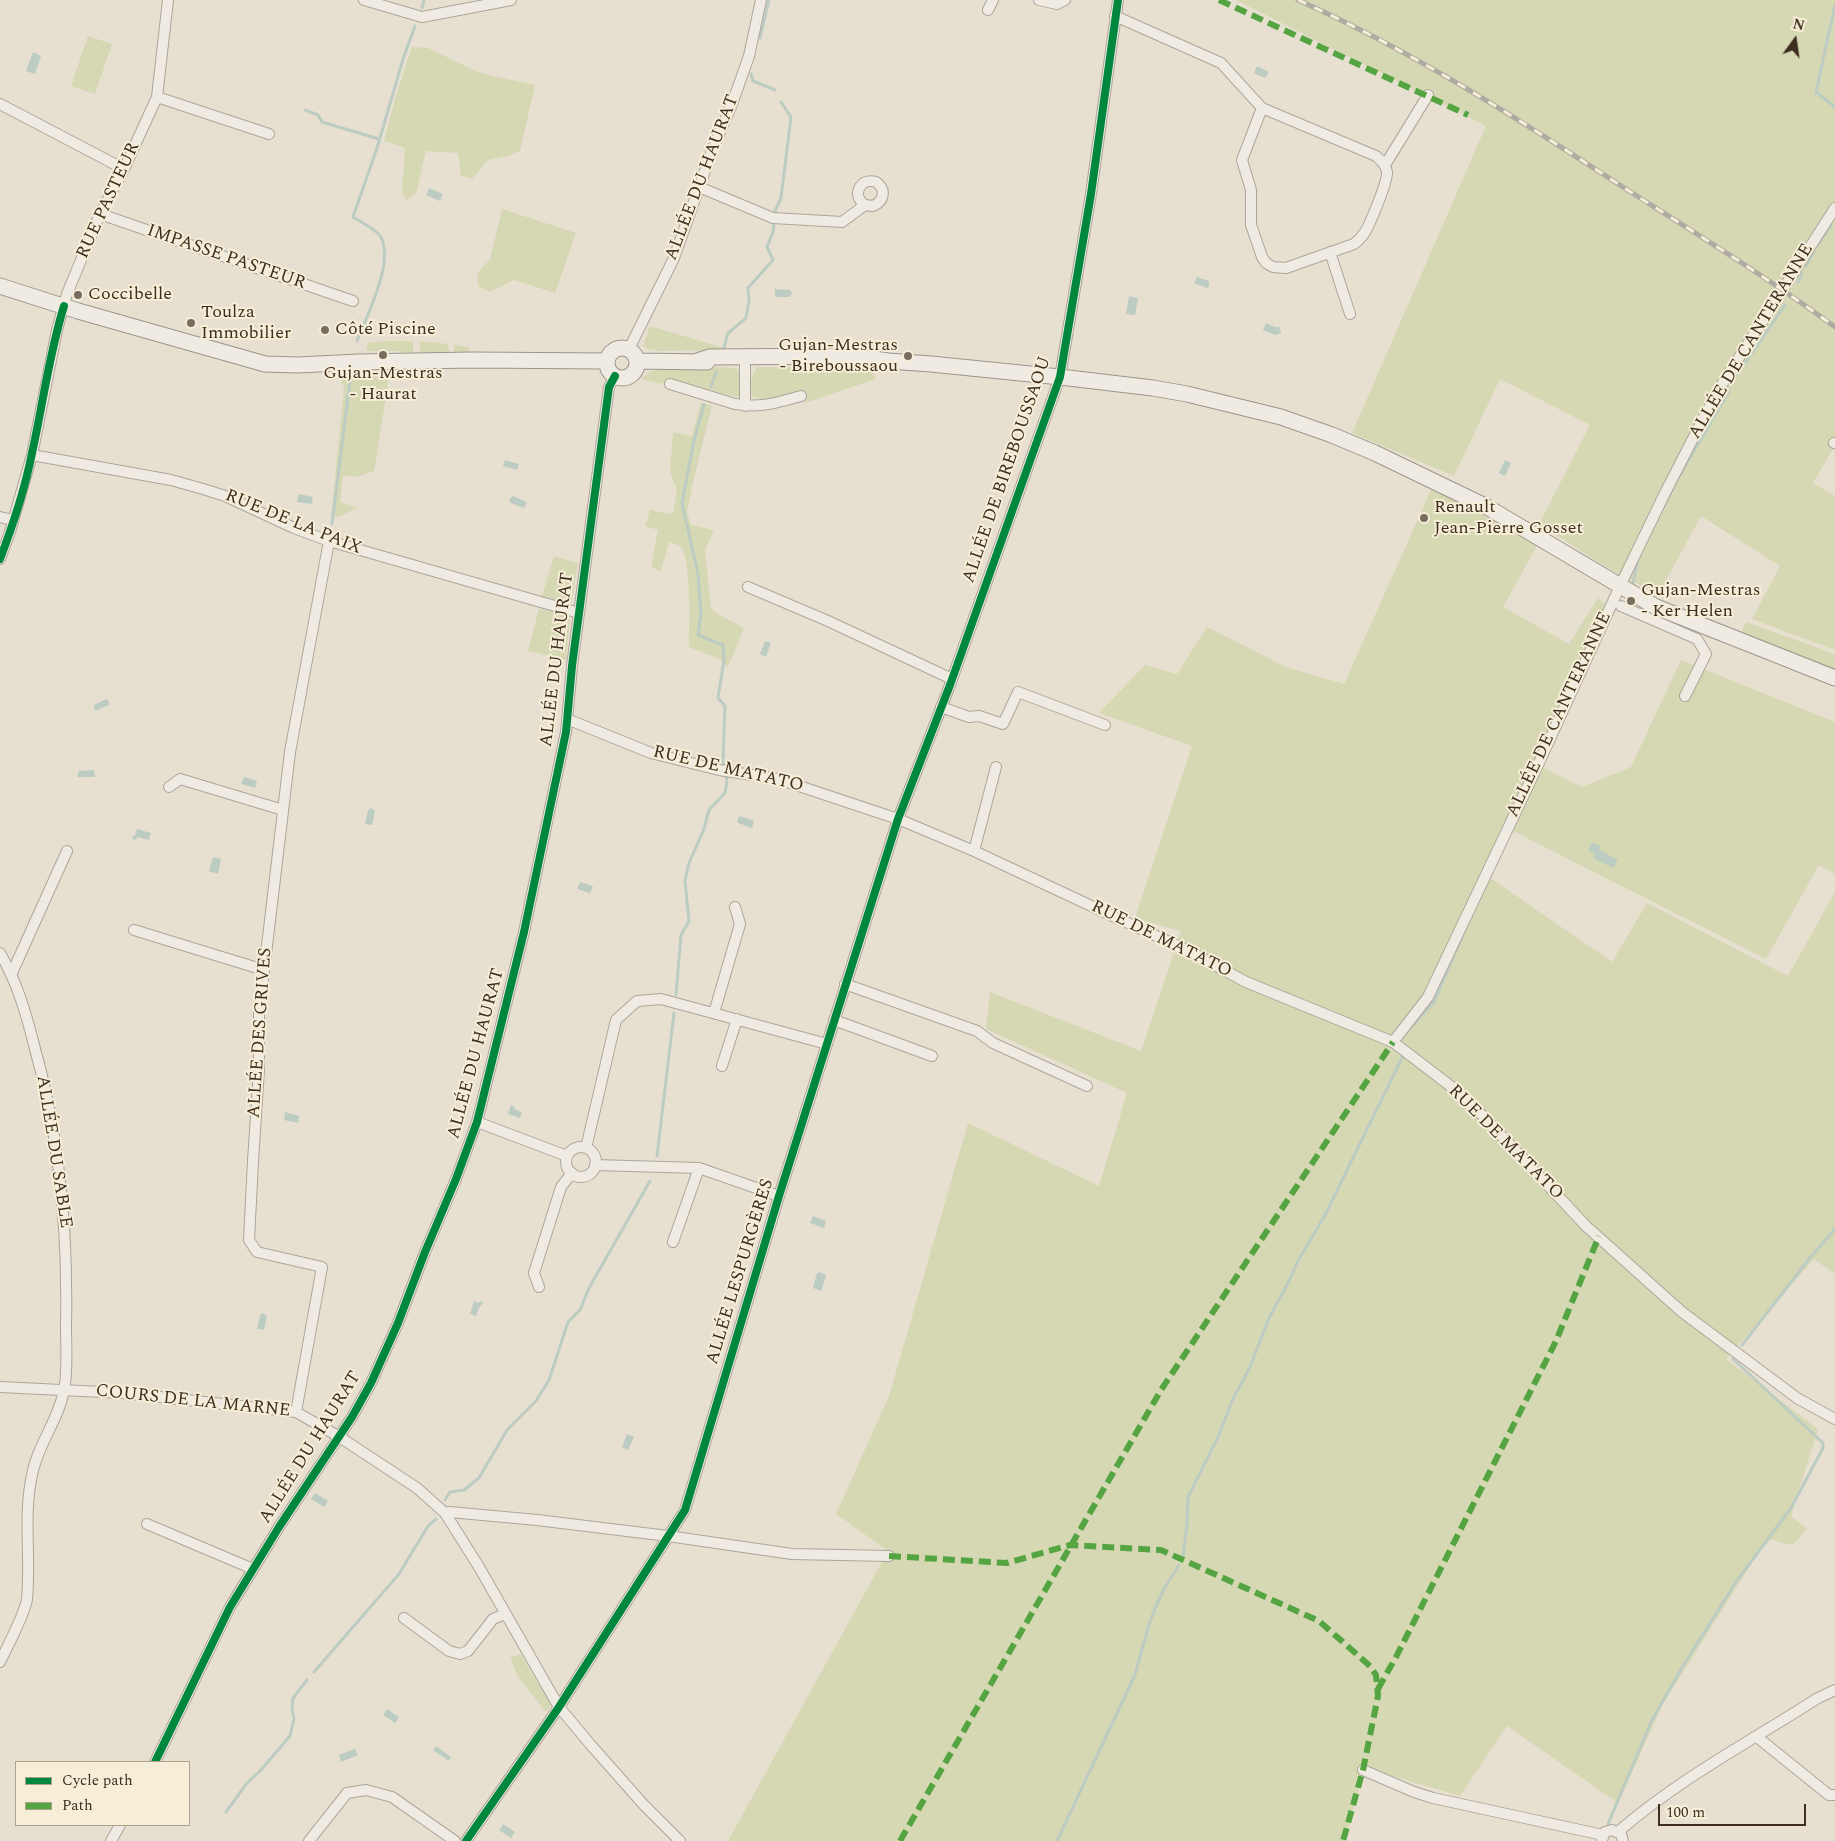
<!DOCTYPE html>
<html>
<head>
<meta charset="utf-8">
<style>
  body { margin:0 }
  #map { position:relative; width:1835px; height:1841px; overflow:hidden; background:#e7e0d1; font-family:Spectral,serif }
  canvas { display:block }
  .legend { position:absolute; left:15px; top:1761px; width:175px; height:65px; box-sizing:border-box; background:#f7eed8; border:1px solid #ada18e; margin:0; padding:6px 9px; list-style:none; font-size:15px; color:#3d2e20 }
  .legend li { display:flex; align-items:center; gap:10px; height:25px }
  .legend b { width:25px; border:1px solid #ada18e }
  .north { position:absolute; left:1770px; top:15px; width:50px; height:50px; -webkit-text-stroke:4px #f7eed8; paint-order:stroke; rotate:14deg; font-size:14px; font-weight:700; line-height:20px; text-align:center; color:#3d2e20 }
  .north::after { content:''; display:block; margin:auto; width:18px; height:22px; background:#3d2e20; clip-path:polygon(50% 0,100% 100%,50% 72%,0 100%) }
  .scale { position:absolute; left:1658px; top:1804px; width:148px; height:22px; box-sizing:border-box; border:2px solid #3d2e20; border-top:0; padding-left:6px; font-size:15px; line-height:18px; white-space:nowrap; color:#3d2e20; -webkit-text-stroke:4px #f7eed8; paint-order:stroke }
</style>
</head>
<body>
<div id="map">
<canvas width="1835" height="1841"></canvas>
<ul class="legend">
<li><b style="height:6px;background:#00873e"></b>Cycle path</li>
<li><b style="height:6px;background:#54a441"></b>Path</li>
</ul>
<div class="north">N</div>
<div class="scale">100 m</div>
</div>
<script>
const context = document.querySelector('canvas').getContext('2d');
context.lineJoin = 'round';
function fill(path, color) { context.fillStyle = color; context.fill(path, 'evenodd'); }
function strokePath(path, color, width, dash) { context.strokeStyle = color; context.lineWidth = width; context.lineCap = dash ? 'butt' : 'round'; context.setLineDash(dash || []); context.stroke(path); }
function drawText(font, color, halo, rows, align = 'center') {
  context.font = font + ' Spectral,serif'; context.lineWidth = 4; context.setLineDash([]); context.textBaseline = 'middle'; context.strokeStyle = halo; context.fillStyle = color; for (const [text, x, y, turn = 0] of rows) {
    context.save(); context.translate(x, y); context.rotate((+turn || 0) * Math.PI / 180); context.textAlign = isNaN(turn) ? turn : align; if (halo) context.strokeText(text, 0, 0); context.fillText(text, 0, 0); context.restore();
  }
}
const green = new Path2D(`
  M 1236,0 L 1835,0 L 1835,450 L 1833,449 L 1813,483 L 1835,496 L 1835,650 L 1752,619 L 1780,566 L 1701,516 L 1658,595 L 1603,565 L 1539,524 L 1590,425 L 1500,379 L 1454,476 L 1352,433 L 1486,126 Z
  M 88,36 L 112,44 L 95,94 L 71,86 Z
  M 412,47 L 428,48 L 480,73 L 535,85 L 520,151 L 507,156 L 488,160 L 472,179 L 461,176 L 458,153 L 426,151 L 416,193 L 406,200 L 402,191 L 405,148 L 384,141 L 397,92 Z
  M 502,209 L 576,233 L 555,293 L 514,280 L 490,292 L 478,286 L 477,274 L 490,259 Z
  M 650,326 L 731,350 L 658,351 L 648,349 L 643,346 Z
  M 385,341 L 413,341 L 413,354 L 396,351 L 368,351 L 366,349 L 368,343 Z
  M 420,341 L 448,344 L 449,352 L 445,356 L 424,357 L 420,353 Z
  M 454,345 L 469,347 L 469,353 L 454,354 Z
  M 672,365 L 736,368 L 740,372 L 740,394 L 737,397 L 672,380 L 662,384 L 641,379 L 653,370 Z
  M 757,367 L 871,368 L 876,379 L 805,403 L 800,391 L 764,399 L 753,397 C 749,388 751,375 757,367 Z
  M 390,371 L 374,471 L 356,477 L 343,475 L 340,502 L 357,508 L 338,517 L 331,517 L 344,388 L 340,377 L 342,373 Z
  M 701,402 L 712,406 L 692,487 L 687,513 L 691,525 L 714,530 L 705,550 L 711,608 L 716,613 L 744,628 L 728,667 L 719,659 L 689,647 C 689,629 692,557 680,546 C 677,544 672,543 669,542 L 661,571 L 651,567 L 658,530 L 645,526 L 650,510 L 673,514 L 677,489 L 670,472 L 673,432 L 692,436 Z
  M 1432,488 L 1538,544 L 1503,607 L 1569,644 L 1598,598 L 1608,607 L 1536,764 L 1582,787 L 1631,767 L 1681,660 L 1835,722 L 1835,874 L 1819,865 L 1766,959 L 1507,828 L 1486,875 L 1612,962 L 1647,903 L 1788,976 L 1835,892 L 1835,1274 L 1814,1259 L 1726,1359 L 1818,1429 L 1791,1516 L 1807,1529 L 1793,1545 L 1767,1539 L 1663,1704 L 1618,1803 L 1507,1726 L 1460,1796 L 1365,1768 L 1344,1841 L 728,1841 L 888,1551 L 836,1514 L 889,1396 L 968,1123 L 1099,1186 L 1127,1093 L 986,1029 L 990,992 L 1141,1051 L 1181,931 L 1135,918 L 1192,746 L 1099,713 L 1145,665 L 1177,674 L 1207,627 L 1286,667 L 1344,684 Z
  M 554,556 L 578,563 L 572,600 L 564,602 L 542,596 Z
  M 539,609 L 565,614 L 570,621 L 566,660 L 528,651 Z
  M 1746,622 L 1835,654 L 1835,669 L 1741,633 Z
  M 521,1654 L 527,1666 L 552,1704 L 546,1712 L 518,1677 L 510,1657 Z`);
const water = new Path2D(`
  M 33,52 L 41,56 L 35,74 L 26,71 Z
  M 1257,66 L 1269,72 L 1265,78 L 1254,73 Z
  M 429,188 L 443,194 L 440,201 L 426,195 Z
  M 1197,277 L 1209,281 L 1209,287 L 1207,288 L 1194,283 Z
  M 775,289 L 790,290 L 792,294 L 789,297 L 775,297 Z
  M 1129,296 L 1138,298 L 1135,315 L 1126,314 Z
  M 1266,323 L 1275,327 L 1280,327 L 1281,333 L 1275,335 L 1263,330 Z
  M 505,460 L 519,464 L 517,470 L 503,466 Z
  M 1505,460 L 1511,463 L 1505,476 L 1499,473 Z
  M 299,494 L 313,497 L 312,504 L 297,502 Z
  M 513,496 L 527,502 L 524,508 L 511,503 L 509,500 Z
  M 765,641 L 771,643 L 766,657 L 760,654 Z
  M 106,699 L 108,700 L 109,705 L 95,711 L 94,705 Z
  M 94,770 L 95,777 L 78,777 L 78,773 L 79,771 Z
  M 244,777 L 257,781 L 255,788 L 241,784 Z
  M 371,808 L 375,811 L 372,825 L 365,824 L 368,810 Z
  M 740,816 L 754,821 L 752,828 L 738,823 L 737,820 Z
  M 137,829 L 151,833 L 149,840 L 137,837 L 136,840 L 132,839 L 133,836 L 135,836 Z
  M 1592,843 L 1601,846 L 1599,850 L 1618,860 L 1613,868 L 1593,858 L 1595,854 L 1588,850 Z
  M 213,857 L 221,859 L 218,874 L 209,871 Z
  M 580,882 L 593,886 L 590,893 L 577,889 Z
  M 511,1105 L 515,1107 L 514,1109 L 522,1112 L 520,1118 L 508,1114 Z
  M 285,1112 L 299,1116 L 298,1123 L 284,1120 Z
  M 813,1216 L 826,1221 L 824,1228 L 810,1223 Z
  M 819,1272 L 825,1274 L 826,1276 L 821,1291 L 813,1288 L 817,1273 Z
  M 474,1301 L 478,1303 L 481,1301 L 483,1303 L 479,1308 L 476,1316 L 470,1314 Z
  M 263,1313 L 267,1316 L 264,1330 L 257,1329 L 260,1315 Z
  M 627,1434 L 634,1437 L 628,1450 L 622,1447 Z
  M 315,1493 L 328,1501 L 324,1507 L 311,1499 Z
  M 387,1709 L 399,1717 L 395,1723 L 383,1715 Z
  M 436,1746 L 451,1757 L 449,1761 L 433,1750 Z
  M 355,1749 L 358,1755 L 341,1762 L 339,1755 Z
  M 503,1824 L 515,1832 L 511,1838 L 499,1830 Z`);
const stream = new Path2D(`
  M 1835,5 L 1816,92 L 1835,107
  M 422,8 L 424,0
  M 760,38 L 769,0
  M 751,74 L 753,81 L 775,90
  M 305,110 L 318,115 L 322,122 L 379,139
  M 775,211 L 781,198 L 791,117 L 781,102
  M 1819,243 L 1831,226
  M 1806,266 L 1814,251
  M 1798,282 L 1802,274
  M 357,341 C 367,315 394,264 381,237 C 378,231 360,221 353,217 L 377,148 L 403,59 L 415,26
  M 723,351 L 728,333 L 746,318 L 749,301 L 748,288 L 773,260 L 767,247 L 773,232 L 774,223
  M 1734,379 L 1785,305
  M 711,387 L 716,372
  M 1657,520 L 1677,480 L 1729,391
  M 332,524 L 351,373
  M 1633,583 L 1638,559
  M 676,995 L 681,935 L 689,921 L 685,881 L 689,863 L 704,829 L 709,810 L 725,793 L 727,780 L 723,760 L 725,706 L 718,698 L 724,660 L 723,645 L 698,635 L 701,614 L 698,574 L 682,503 L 694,440 L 704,405
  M 1410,1028 L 1434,1002 L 1466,928
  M 657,1156 L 674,1013
  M 1742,1345 L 1809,1259 L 1835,1229
  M 445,1500 L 450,1492 L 464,1490 L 479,1478 L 507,1430 L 536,1401 L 549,1380 L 568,1322 L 580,1310 L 589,1288 L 650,1181
  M 1183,1556 L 1187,1525 L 1188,1497 L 1218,1437 L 1232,1401 L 1250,1367 L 1269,1318 L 1289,1281 L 1298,1261 L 1325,1215 L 1404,1054
  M 314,1672 L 399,1574 L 428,1526 L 436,1519
  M 226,1812 L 247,1783 L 260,1771 L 290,1736 L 294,1719 L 292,1709 L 293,1698 L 307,1680
  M 1608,1824 L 1652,1720 L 1683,1666 L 1736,1582 L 1791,1508 L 1823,1448 L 1823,1443 L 1733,1359
  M 1057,1841 L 1135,1675 L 1149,1624 L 1156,1606 L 1164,1589 L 1179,1565`);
const minor = new Path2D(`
  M 364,0 L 422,17 L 511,0
  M 1039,0 L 1057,4 L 1065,0
  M 988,10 L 993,0
  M 1115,16 L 1221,63 L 1262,108 L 1376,156 C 1381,160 1386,165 1387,172 C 1388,181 1370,224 1365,232 C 1362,237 1359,240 1354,244 L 1286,268 L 1273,267 L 1266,263 L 1262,257 L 1251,225 L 1251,190 L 1242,160 L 1262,108
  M 157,97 L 269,134
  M 0,104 L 124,169
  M 1385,165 L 1428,95
  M 699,187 L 773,218 L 842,222 L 865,205 L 873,206 C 885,201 886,189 876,182 C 860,177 851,196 865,205
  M 100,214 L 353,301
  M 1330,252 L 1350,314
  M 629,349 L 674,258 L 713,148 L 732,104 L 749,56 L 761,0
  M 670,384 L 735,404 C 762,408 775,403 801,396
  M 745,406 L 745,365
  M 1834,443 L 1835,443
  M 32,455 L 171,480 L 203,489 L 225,496 L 294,528 L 329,541 L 579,613
  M 0,517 L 13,520
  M 0,559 L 10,532 L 32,455 L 57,330 L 67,294 L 100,214 L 124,169 L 157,97 L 168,0
  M 748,587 L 828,621 L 952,679
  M 1621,606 L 1697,639 L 1706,654 L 1685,696
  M 941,707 L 969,717 L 979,716 L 1003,724 L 1018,692 L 1105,725
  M 567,719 L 651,753 L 719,770 L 778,779 L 898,819 L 974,851 L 1117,918 L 1189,951 L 1246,982 L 1393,1042 L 1457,1091 L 1483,1116 L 1586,1226 L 1682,1312 L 1797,1398 L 1835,1419
  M 169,787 L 180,779 L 283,810
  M 974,851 L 996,767
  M 134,930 L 264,970
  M 0,953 C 17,982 26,1013 34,1045 C 60,1137 68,1230 66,1326 C 66,1345 68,1372 64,1390 C 59,1419 37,1446 32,1475 C 23,1515 31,1558 27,1599 C 25,1614 7,1647 0,1662
  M 12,973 L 67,851
  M 845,984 L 977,1031 L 993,1043 L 1087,1086
  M 714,1013 L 740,924 L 735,907
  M 834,1020 L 932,1056
  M 1393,1042 L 1428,997 L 1538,765 L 1620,586 L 1665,493 L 1703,419 L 1724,381 L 1835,208
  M 722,1066 L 737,1019
  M 477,1122 L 567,1156
  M566 1162a15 15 0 1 1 30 0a15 15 0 1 1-30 0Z
  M 586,1148 L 616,1020 L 637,1001 L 661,999 L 827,1044
  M 595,1165 L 699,1168 L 779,1196
  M 673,1242 L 699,1168
  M 539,1287 L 534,1273 L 561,1187 L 572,1173
  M 0,1387 L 123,1393 L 296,1412 L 338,1436 L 417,1488 L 445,1513 L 479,1567 L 559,1707 L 590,1744 L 643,1804 L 680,1841
  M 296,1412 L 322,1267 L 257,1252 L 249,1240 L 253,1161 L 259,1070 L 259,1013 L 290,752 L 329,541
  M 445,1513 L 450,1512 L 537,1520 L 668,1536 L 792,1554 L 889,1556
  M 147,1524 L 253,1569
  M 404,1618 L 449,1651 L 460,1654 L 468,1651 L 493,1619 L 505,1614
  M 1757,1737 L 1829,1795 L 1835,1795
  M 155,1762 L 230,1607 L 279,1527 L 352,1417 L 371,1383 L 398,1323 L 425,1252 L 456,1179 L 477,1122 L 524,932 L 566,732 L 572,666 L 609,387 L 615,376
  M 1363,1770 L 1414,1792 L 1433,1798 L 1603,1835
  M 1619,1831 C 1679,1779 1751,1741 1818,1698 L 1835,1690
  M 1602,1840 L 1605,1832 L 1612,1830 L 1621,1834 L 1623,1841
  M 111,1841 L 120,1825
  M 309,1841 L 347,1793 L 366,1790 L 392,1797 L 455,1841
  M 466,1841 L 559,1707 L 685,1510 L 779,1196 L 898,819 L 950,685 L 1060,377 L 1091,194 L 1118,0`);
const secondary = new Path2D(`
  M 0,286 L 78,311 L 265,364 L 298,365 L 358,362 L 472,360 L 607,361
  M607 363a15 15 0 1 1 30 0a15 15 0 1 1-30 0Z
  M 637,361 L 707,362
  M 697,361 L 709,357 L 853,356 L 888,361 L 931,364 L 1060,377 L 1153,388 L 1187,394 L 1281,417 L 1332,435 L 1375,453 L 1487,507 L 1656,607 L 1835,678`);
const rail = new Path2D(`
  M 1298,0 C 1414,52 1520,120 1626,189 C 1697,234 1768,278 1835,327`);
const quiet = new Path2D(`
  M 1219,0 L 1468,115
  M 889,1556 L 1007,1563 L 1070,1545 L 1161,1550 L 1319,1621 L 1370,1666 L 1376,1675 L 1378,1696 L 1363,1770 L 1343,1841
  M 1378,1689 L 1396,1657 L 1556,1341 L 1599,1236
  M 900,1841 L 1161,1390 L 1393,1042`);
const cycleway = new Path2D(`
  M 0,559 C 13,525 25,489 32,453 C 43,404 49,354 64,306
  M 155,1762 L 230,1607 L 279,1527 L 352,1417 L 371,1383 L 398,1323 L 425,1252 L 456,1179 L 477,1122 L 524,932 L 566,732 L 572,666 L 609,387 L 615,376
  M 466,1841 L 559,1707 L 685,1510 L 779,1196 L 898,819 L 950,685 L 1060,377 L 1091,194 L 1118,0`);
const markers = [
  [78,295,5,"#786c5e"],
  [191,323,5,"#786c5e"],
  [325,330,5,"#786c5e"],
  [383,355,5,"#786c5e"],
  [908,356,5,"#786c5e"],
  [1424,518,5,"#786c5e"],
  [1631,601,5,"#786c5e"]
];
const streetNames = [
  ["ALLÉE DU HAURAT",703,178,-69],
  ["RUE PASTEUR",109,201,-65],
  ["IMPASSE PASTEUR",226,258,19],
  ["ALLÉE DE CANTERANNE",1752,342,-59],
  ["ALLÉE DE BIREBOUSSAOU",1008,470,-71],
  ["RUE DE LA PAIX",293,523,22],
  ["ALLÉE DU HAURAT",558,660,-83],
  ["ALLÉE DE CANTERANNE",1560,715,-65],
  ["RUE DE MATATO",728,770,13],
  ["RUE DE MATATO",1161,940,26],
  ["ALLÉE DES GRIVES",261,1033,-86],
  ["ALLÉE DU HAURAT",477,1054,-75],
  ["RUE DE MATATO",1505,1143,45],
  ["ALLÉE DU SABLE",53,1152,81],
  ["ALLÉE LESPURGÈRES",741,1272,-73],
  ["COURS DE LA MARNE",193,1402,6],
  ["ALLÉE DU HAURAT",311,1448,-58]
];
const poiNames = [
  ["Coccibelle",88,295],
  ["Toulza",201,313],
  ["Immobilier",201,334],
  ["Côté Piscine",335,330],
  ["Gujan-Mestras",898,346,"right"],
  ["- Bireboussaou",898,367,"right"],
  ["Gujan-Mestras",383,374,"center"],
  ["- Haurat",383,395,"center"],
  ["Renault",1434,508],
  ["Jean-Pierre Gosset",1434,529],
  ["Gujan-Mestras",1641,591],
  ["- Ker Helen",1641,612]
];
fill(green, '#d6d7b3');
fill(water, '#bcccc2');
strokePath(stream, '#bcccc2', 3);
strokePath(minor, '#ada599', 12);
strokePath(secondary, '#9c958a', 17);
strokePath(minor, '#efebe3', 10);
strokePath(secondary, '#efebe3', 15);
strokePath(rail, '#afaaa2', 5);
strokePath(rail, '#f7eed8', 3, [9]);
strokePath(quiet, '#54a441', 6, [12, 6]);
strokePath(cycleway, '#00873e', 8);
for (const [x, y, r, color] of markers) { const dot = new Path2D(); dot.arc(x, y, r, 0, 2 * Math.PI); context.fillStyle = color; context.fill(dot); strokePath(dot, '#f7eed8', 2); }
drawText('18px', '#3d2e20', '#f7eed8', streetNames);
drawText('18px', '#3d2e20', '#f7eed8', poiNames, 'left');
</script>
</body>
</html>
